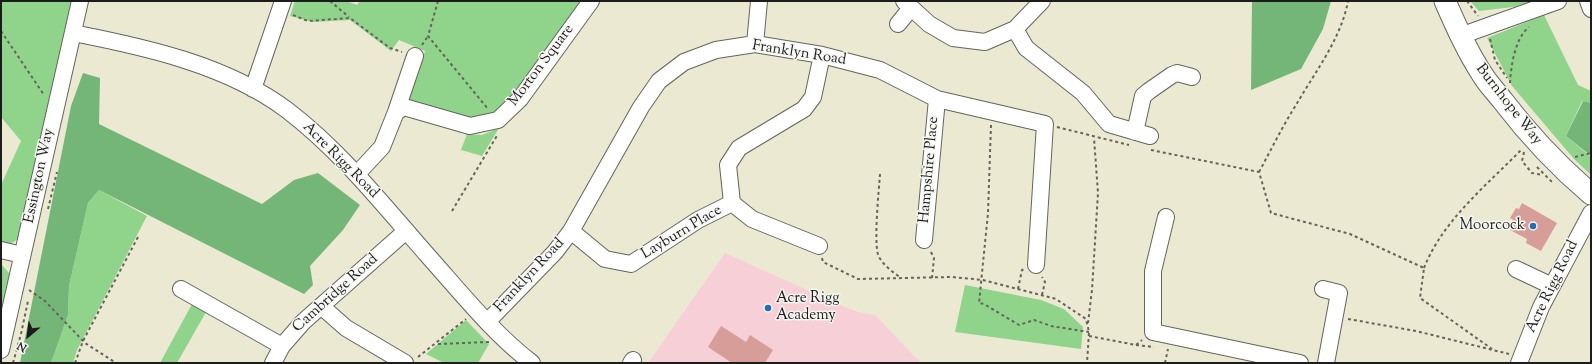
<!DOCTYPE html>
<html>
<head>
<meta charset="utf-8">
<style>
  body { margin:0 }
  #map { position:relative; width:1592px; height:364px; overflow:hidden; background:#ece9d2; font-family:"Sorts Mill Goudy",serif }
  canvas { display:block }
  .frame { position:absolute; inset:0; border:2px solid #1c1c1c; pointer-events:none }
  .north { position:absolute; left:8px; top:316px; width:40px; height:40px; -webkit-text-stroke:3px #f6f6f2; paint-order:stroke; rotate:209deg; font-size:11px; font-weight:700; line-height:16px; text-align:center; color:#1c1c1c }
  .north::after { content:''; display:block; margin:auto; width:14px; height:18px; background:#1c1c1c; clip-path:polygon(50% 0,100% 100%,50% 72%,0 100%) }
</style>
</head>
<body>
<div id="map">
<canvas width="1592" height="364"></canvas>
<div class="frame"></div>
<div class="north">N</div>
</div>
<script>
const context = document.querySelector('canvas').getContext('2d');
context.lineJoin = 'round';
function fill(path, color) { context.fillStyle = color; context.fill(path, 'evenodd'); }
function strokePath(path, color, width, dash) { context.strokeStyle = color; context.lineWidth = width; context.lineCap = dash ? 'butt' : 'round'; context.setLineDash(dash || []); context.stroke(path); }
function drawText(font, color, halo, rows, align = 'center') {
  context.font = font + ' "Sorts Mill Goudy",serif'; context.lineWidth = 3; context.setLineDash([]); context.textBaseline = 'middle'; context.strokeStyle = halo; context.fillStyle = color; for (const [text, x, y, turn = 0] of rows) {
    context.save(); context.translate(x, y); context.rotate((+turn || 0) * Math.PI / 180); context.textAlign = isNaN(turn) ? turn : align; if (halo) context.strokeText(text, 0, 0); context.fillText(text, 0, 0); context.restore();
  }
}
const built = new Path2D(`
  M 725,253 L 840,305 L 858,312 L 875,315 L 920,362 L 648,363 Z`);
const green = new Path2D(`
  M 1,1 L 74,1 L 20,237 C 14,242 9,247 1,245 L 1,185 L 21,141 L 1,117 Z
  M 295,1 L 346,1 L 357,5 L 360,1 L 584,1 L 511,104 L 490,118 L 470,124 L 412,106 L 409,98 L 425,51 L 399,40 L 391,51 L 350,20 L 313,22 L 290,16 Z
  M 1470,1 L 1540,1 L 1530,5 L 1479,11 Z
  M 1544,15 L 1578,85 L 1591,91 L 1591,103 L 1582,101 L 1566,136 L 1591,157 L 1591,175 L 1574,159 L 1512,86 L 1487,38 Z
  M 499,128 L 482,156 L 461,150 L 467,134 L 482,135 Z
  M 99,190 L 147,216 L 77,350 L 73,363 L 51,363 L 68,315 L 69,286 L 88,203 Z
  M 1,264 L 10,274 L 10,286 L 1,330 Z
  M 965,285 L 1041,300 L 1064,309 L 1083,327 L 1081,349 L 955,332 Z
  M 192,304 L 206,312 L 177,363 L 160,363 Z
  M 466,320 L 489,344 L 478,363 L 444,363 L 426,354 Z`);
const forest = new Path2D(`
  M 1252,1 L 1331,1 L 1323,29 L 1301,69 L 1251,90 Z
  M 83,73 L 100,78 L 99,124 L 262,204 L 294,180 L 318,173 L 360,205 L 343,230 L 310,266 L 313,285 L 304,294 L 99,190 L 88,203 L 69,286 L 68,315 L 51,363 L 20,363 L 71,106 Z
  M 1583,101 L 1591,103 L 1591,156 L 1566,136 Z`);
const building = new Path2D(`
  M 1522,203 L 1557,223 L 1541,251 L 1526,243 L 1527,239 L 1510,230 L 1515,221 L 1510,218 L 1516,208 L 1519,209 Z
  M 721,326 L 746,342 L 750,335 L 773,350 L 765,363 L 732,363 L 708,347 Z`);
const path = new Path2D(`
  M 330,1 L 349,17
  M 438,1 L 428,36 L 488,109
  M 1467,1 L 1478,16
  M 293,15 L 308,21 L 350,18 L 390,48 L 402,52
  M 1,31 L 44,95
  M 1490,39 L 1495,60 L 1507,78
  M 422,45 L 428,36
  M 1510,83 C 1511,66 1515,38 1529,27
  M 991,125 L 988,213 L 979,303 L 984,304 L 1019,325 L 1034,320 L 1051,326 L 1089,332
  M 1057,127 L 1129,145
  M 1151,150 L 1259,172 L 1271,213 L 1350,234 L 1424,268 L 1420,298 L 1492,349
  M 1524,152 L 1522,161 L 1532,173 L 1543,175
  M 1575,157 L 1591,153
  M 1537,167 L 1552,182
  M 1259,172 C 1271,150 1282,127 1296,105 C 1315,72 1341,39 1348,1
  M 880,174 C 879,189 873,247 879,257 C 884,266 893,272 901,278
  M 48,209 L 57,172
  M 452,211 L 498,134
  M 931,252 L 934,258 L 932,278
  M 822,258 L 823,262 L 858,279 L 952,277 L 983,280 L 1056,299 L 1086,319 L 1089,332 L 1087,363
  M 1424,268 C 1443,220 1486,186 1521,150
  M 1018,289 L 1022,270 L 1024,269
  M 29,290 L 45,301 L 85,343 L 116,363
  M 1042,295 L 1045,282 L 1042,277
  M 1348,319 L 1416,331 L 1509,354
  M 1088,323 L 1092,290 L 1098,193 L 1094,138
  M 1089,336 L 1136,345 L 1142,340
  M 438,344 L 489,342
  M 1136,345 L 1154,347
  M 418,357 L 466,319
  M 13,363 L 21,334 L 28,301
  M 75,363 L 83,341 L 138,237
  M 1165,363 L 1168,349`);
const minor = new Path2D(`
  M 904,1 L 929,24 L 953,38 L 985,42 L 1015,29 L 1042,1
  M 1588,1 L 1591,9
  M 898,24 L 911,8
  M 1015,29 L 1026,48 L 1083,93 L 1109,124 L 1150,136
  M 73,33 C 145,47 227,65 287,110 C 342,152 384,206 429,257 C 462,294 493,333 532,363
  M 1460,36 L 1558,1
  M 755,44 L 759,1
  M 253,89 L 283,1
  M 396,112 L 415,56
  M 1135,132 L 1143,96 L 1149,91 L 1172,75 L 1177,73 L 1192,77
  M 357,174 L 382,147 L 396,112 L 404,107 L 470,126 L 498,120 L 520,99 L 591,1
  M 1166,217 L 1153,271 L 1153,332 L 1300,363
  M 571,231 L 605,259 L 631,264 L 698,220 L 732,203
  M 924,240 L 937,99
  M 819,246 L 752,219 L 732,203 L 728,165 L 739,148 L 804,109 L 813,97 L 822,55
  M 1,250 L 22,255
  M 1516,269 L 1552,286
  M 181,289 L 282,346
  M 1323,289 L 1339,293 L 1326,363
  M 321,306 L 346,328 L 405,363
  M 487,322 L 555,252 L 571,231 L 641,107 L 659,81 L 684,62 L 716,50 L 755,44 L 822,55 L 880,70 L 937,99 L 1045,124 L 1036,265
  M 1,350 L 80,1
  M 273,363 L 282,346 L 303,322 L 406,231
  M 631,363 L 633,360
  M 1519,363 L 1541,307 L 1591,213`);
const major = new Path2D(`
  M 1445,1 C 1456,26 1467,51 1482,74 C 1488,84 1496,92 1503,101 C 1529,135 1558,166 1591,194`);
const markers = [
  [1533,226,4,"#1f6fb2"],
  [768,308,4,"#1f6fb2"]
];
const streetNames = [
  ["Franklyn Road",799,54,9],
  ["Morton Square",542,66,-53],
  ["Burnhope Way",1508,105,52],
  ["Acre Rigg Road",340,161,45],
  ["Hampshire Place",930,170,-85],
  ["Essington Way",40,176,-78],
  ["Layburn Place",682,233,-31],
  ["Franklyn Road",530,276,-47],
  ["Acre Rigg Road",1553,287,-64],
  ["Cambridge Road",336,294,-42]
];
const poiNames = [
  ["Moorcock",1525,226],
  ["Acre Rigg",776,299,"left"],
  ["Academy",776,316,"left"]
];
fill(built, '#f6cfd7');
fill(green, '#90d48c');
fill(forest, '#74b678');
fill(building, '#d79d98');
strokePath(minor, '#65645c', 18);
strokePath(major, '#65645c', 23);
strokePath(path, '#65645c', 2, [3, 3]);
strokePath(minor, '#fff', 16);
strokePath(major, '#fff', 21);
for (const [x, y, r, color] of markers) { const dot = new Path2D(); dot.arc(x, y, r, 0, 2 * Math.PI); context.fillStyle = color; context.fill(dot); strokePath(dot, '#f6f6f2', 1.5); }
drawText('15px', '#1c1c1c', '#f6f6f2', streetNames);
drawText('15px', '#1c1c1c', '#f6f6f2', poiNames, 'right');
</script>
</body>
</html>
